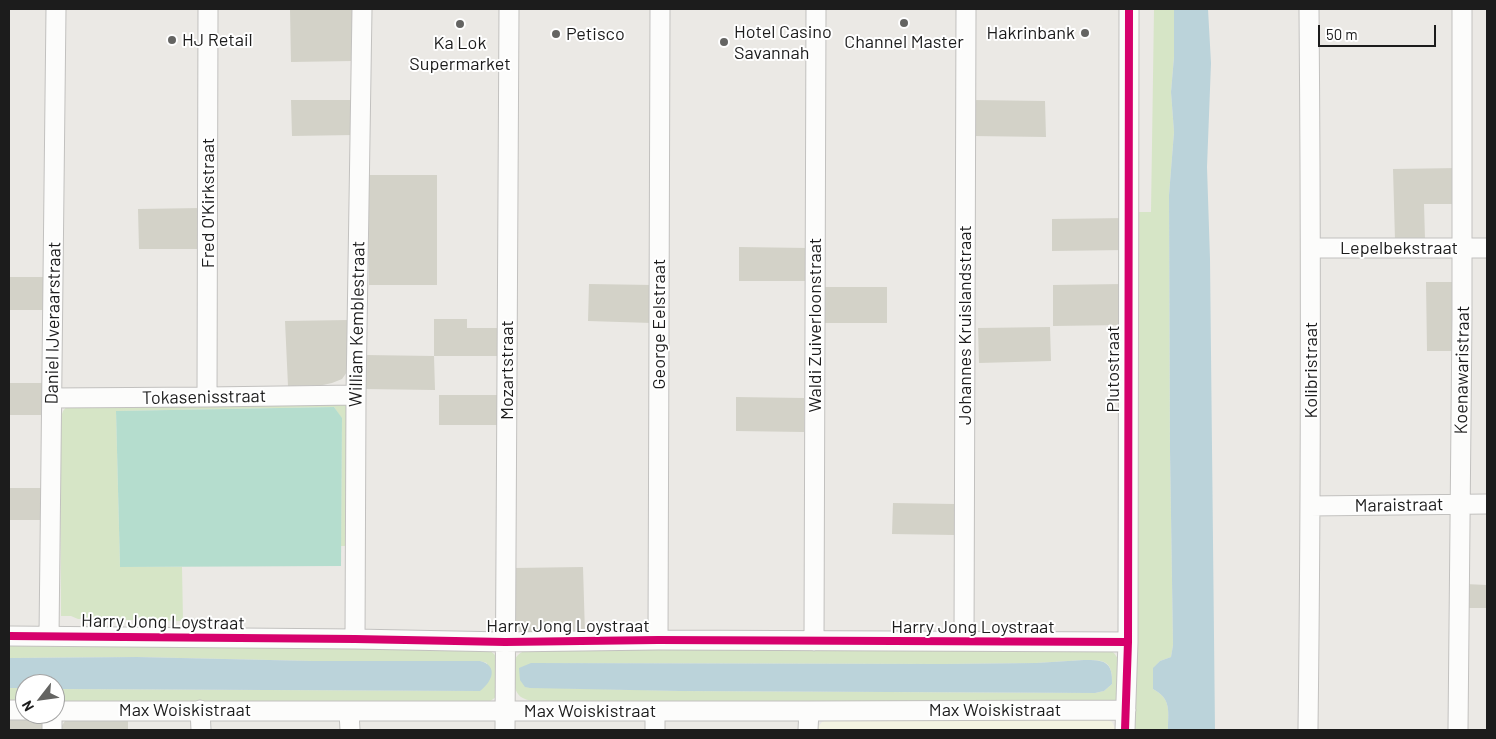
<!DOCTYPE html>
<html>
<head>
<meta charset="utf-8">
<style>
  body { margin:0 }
  #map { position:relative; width:1496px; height:739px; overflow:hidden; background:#ebe9e5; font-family:Barlow,sans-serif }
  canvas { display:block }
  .frame { position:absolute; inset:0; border:10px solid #1c1c1c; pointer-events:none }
  .north { position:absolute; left:15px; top:674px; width:50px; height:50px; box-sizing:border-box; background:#fff; border:1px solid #a4a4a4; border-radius:50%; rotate:240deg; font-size:14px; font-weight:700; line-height:20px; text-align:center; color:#1c1c1c }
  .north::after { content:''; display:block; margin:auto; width:18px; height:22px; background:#646462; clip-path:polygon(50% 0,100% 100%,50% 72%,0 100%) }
  .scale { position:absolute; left:1318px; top:25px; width:118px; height:22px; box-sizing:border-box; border:2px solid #1c1c1c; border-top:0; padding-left:6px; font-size:15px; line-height:18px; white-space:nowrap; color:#1c1c1c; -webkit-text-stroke:4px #fff; paint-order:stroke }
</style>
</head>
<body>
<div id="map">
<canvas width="1496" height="739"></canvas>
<div class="frame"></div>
<div class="north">N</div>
<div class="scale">50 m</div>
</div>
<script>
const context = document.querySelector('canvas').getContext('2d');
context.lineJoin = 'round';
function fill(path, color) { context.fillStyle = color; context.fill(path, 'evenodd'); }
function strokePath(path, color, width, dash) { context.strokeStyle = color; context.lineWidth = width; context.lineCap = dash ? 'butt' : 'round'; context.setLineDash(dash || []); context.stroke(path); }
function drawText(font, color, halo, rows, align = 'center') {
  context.font = font + ' Barlow,sans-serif'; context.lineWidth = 4; context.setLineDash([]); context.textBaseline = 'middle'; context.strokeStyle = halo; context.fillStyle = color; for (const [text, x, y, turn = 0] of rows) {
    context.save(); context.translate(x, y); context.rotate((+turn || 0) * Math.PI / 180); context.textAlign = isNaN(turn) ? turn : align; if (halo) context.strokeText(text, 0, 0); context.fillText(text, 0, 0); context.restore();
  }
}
const education = new Path2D(`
  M 1103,718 L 1112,722 L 1116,730 L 816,730 L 822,722 L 831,719 Z`);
const construction = new Path2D(`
  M 290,9 L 354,9 L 353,61 L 291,62 Z
  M 291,100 L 352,100 L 353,135 L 292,136 Z
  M 973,100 L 1045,101 L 1046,137 L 973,136 Z
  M 1459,168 L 1459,204 L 1424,204 L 1425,239 L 1395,240 L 1393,169 Z
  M 369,175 L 437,175 L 437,285 L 369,285 Z
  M 201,208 L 201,249 L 139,249 L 138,209 Z
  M 1126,218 L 1126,250 L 1052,251 L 1052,219 Z
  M 739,247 L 808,248 L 808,281 L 739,281 Z
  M 9,277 L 44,277 L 44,310 L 9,310 Z
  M 1426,282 L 1459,282 L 1460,351 L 1427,351 Z
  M 589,284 L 653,285 L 652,323 L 588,321 Z
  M 1123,284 L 1124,325 L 1053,326 L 1053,285 Z
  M 822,287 L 887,287 L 887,323 L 822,323 Z
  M 434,319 L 467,319 L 467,328 L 498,328 L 498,356 L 434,356 L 435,390 L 365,389 L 365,355 L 434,356 Z
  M 349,320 L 347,372 L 342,379 L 332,383 L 323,385 L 288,386 L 285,321 Z
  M 1050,327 L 1051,361 L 979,363 L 978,328 Z
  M 9,383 L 45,383 L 45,415 L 9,415 Z
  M 439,395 L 501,395 L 501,425 L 439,425 Z
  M 736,397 L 804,398 L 804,432 L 736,431 Z
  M 9,488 L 44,488 L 45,520 L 9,520 Z
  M 893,503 L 954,504 L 954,535 L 892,534 Z
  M 583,567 L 585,634 L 524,635 L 520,632 L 516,627 L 514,621 L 513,568 Z
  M 1465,584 L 1487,585 L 1487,608 L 1465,608 Z
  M 9,715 L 31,715 L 43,723 L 46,730 L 9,730 Z
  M 128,716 L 128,730 L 61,730 L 61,727 L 67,718 Z`);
const grass = new Path2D(`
  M 1154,9 L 1174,9 L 1174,57 L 1171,92 L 1174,132 L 1169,195 L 1170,451 L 1173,645 L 1171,657 L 1160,661 L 1153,669 L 1153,689 C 1172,699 1168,712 1168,730 L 1133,730 L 1136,212 L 1151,212 Z
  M 348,403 L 349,546 L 341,546 L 342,419 L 334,407 L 116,411 L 120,567 L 182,567 L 183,621 L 78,619 L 71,616 L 61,616 L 60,420 L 63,411 L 68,405 Z
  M 9,644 L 489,650 L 494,654 L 498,660 L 496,697 L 486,704 L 55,704 L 55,689 L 480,691 L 487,663 L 480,661 L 313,661 L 137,657 L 9,658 Z
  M 531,647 L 1110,650 L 1114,653 L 1119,660 L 1118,700 L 1113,704 L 532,701 C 528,700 524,699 521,697 C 512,690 511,668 515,659 C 518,653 526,650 531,647 ZM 1084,660 C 1104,660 1113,660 1112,684 L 1104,691 L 1095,693 L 680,691 L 525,687 L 531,663 L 944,664 L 1036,663 Z
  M 9,688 L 25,688 L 25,704 L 9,705 Z`);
const pitch = new Path2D(`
  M 334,407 L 342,418 L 341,566 L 120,567 L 116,411 Z`);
const water = new Path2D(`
  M 1174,9 L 1208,9 L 1211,63 L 1207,167 L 1210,259 L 1215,730 L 1168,730 C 1168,712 1172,699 1153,689 L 1153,668 L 1160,661 L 1171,657 L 1173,645 L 1170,451 L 1169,195 L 1174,132 L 1171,92 L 1174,57 Z
  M 137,657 L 313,661 L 480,661 C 499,666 492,682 480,691 L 55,689 L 55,684 L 25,684 L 25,688 L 9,688 L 9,658 Z
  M 1084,660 C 1104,660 1113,661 1112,684 L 1104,691 L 1095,693 L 680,691 L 530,688 L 525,687 L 520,680 L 519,668 L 531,663 L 944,664 L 1036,663 Z`);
const minor = new Path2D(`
  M 1311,248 L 1487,248
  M 207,397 L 208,9
  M 52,398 L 207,397 L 356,395
  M 1310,506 L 1487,504
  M 9,636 L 355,639 L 505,642 L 658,640 L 1128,642
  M 49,636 L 56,9
  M 355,639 L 356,395 L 362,9
  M 658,640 L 660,9
  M 814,641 L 816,9
  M 964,641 L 966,9
  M 9,710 L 25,710
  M 200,710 L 201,730
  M 55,711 L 809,711 L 1126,710
  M 349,712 L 350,730
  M 52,714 L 52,730
  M 505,730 L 509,9
  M 655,730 L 655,711
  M 808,730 L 809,711
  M 1125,730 L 1128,642 L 1129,9
  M 1308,730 C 1311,490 1311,249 1309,9
  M 1458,730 L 1462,318 L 1462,9`);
const cycleway = new Path2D(`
  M 9,636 L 355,639 L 505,642 L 658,640 L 1128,642
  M 1125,730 L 1128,642 L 1129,9`);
const markers = [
  [904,23,5,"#646462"],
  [460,24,5,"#646462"],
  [1085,33,5,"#646462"],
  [556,34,5,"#646462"],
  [172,40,5,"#646462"],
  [724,42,5,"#646462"]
];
const poiNames = [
  ["Hotel Casino",734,32],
  ["Savannah",734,53],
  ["Hakrinbank",1075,33,"right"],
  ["Petisco",566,34],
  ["HJ Retail",182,40],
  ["Channel Master",904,42,"center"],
  ["Ka Lok",460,43,"center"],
  ["Supermarket",460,64,"center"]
];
const streetNames = [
  ["Fred O'Kirkstraat",208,203,-90],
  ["Lepelbekstraat",1399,248],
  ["Daniel IJveraarstraat",53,323,-89],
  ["William Kemblestraat",357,324,-89],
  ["George Eelstraat",659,324,-90],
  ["Waldi Zuiverloonstraat",815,325,-90],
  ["Johannes Kruislandstraat",965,325,-90],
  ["Plutostraat",1113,369,-90],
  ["Mozartstraat",507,370,-90],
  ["Kolibristraat",1311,370,-90],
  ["Koenawaristraat",1462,370,-89],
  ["Tokasenisstraat",204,397,-1],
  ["Maraistraat",1399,505,-1],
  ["Harry Jong Loystraat",163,622,1],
  ["Harry Jong Loystraat",568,626],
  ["Harry Jong Loystraat",973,627],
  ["Max Woiskistraat",185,710],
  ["Max Woiskistraat",995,710],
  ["Max Woiskistraat",590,711]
];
fill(education, '#f3f3e1');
fill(construction, '#d3d2c8');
fill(grass, '#d6e5c6');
fill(pitch, '#b5ddce');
fill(water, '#bbd3da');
strokePath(minor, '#c2c1bf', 21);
strokePath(minor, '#fcfcfb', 19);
strokePath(cycleway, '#d6006c', 8);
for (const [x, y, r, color] of markers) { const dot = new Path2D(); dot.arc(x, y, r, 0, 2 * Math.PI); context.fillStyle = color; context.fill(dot); strokePath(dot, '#fff', 2); }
drawText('18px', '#1c1c1c', '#fff', poiNames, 'left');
drawText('18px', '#1c1c1c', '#fff', streetNames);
</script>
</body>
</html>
